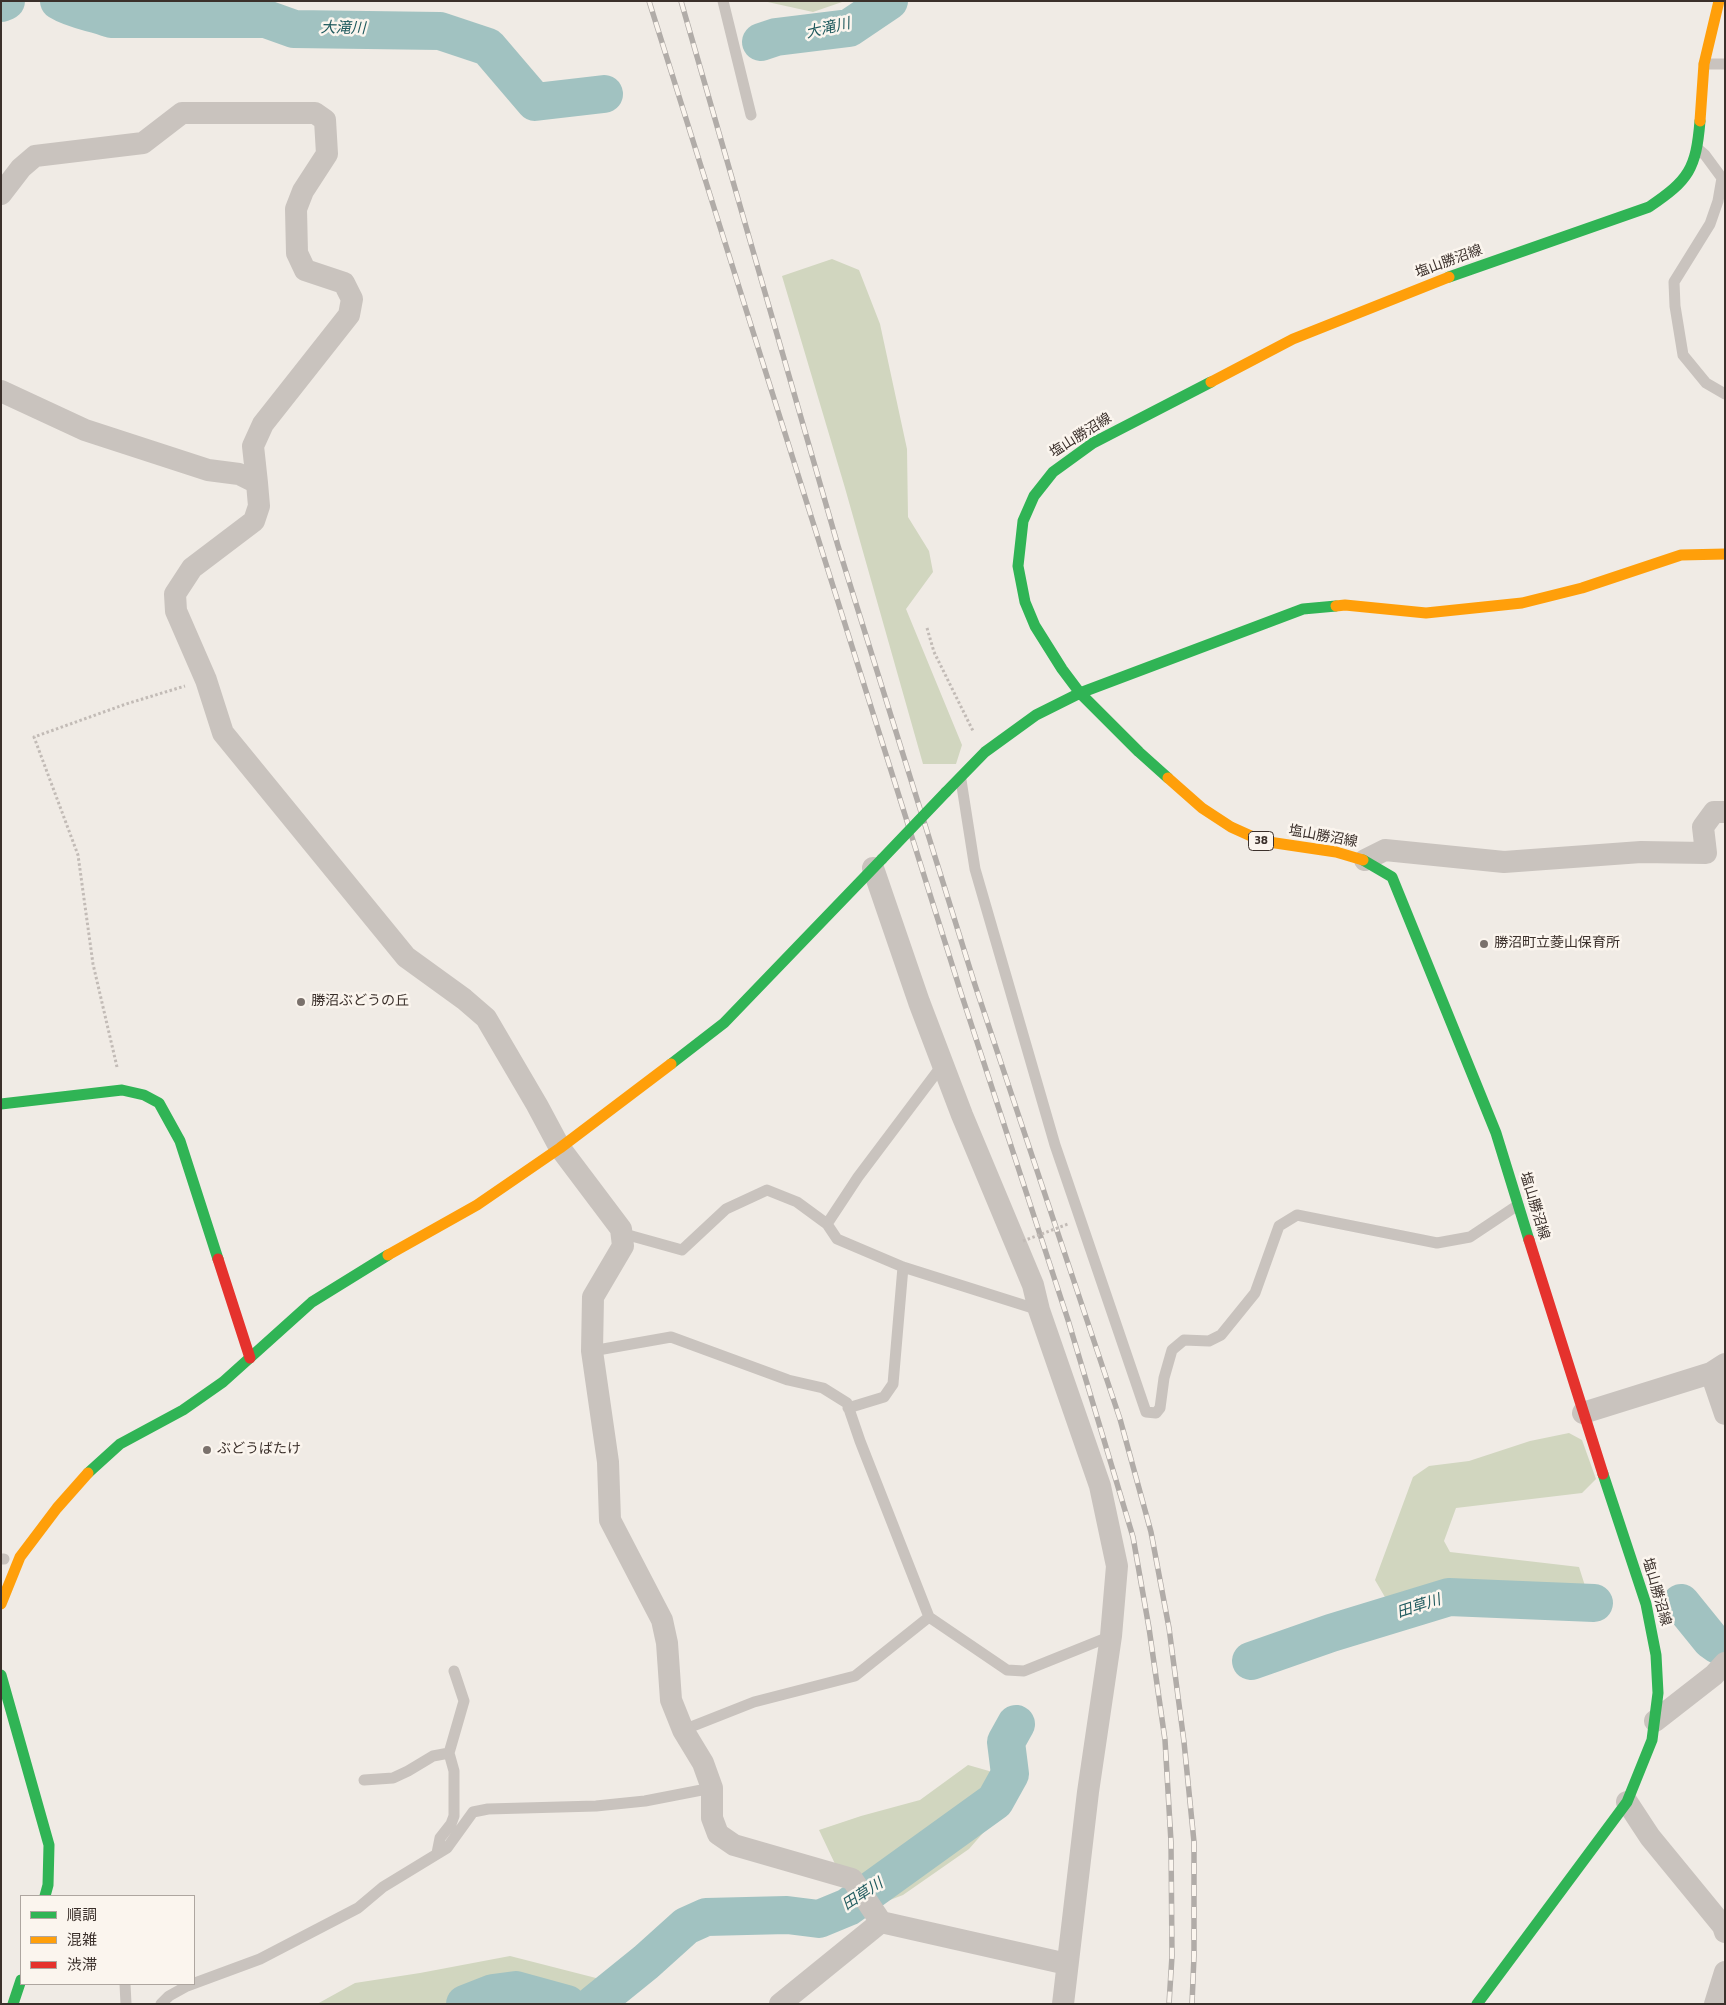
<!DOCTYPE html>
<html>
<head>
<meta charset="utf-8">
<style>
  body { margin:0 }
  #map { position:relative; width:1726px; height:2005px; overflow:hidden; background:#f0ebe5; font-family:"Titillium Web","Noto Sans JP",sans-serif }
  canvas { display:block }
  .frame { position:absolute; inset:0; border:2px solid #3b302b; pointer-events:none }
  .legend { position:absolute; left:20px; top:1895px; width:175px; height:90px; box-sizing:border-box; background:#fbf5ee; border:1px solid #aea6a0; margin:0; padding:6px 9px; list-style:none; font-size:15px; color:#3b302b }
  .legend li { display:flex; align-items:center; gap:10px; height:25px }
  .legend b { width:25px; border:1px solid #aea6a0 }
</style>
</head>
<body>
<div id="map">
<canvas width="1726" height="2005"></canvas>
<div class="frame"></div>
<ul class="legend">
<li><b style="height:6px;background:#30b455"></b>順調</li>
<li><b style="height:6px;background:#ff9f0a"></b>混雑</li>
<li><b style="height:6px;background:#e5322d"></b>渋滞</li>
</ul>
</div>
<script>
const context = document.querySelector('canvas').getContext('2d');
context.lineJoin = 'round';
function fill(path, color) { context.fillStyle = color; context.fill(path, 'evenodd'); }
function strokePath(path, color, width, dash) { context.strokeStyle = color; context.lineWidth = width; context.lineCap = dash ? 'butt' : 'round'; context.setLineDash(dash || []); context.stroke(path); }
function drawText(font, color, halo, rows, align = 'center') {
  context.font = font + ' "Titillium Web","Noto Sans JP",sans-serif'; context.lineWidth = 5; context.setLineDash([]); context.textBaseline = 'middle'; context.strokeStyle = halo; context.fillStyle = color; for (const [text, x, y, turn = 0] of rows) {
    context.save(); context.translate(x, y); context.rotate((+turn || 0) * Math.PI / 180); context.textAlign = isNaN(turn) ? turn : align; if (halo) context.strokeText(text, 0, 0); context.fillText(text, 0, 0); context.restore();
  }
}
const green = new Path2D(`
  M 763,1 L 845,1 L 813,12 Z
  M 832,259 L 859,270 L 880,324 L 907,449 L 908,517 L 929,551 L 933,572 L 906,609 L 962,745 L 956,764 L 923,764 L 845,488 L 782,276 Z
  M 1569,1433 L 1582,1440 L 1596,1479 L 1582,1493 L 1456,1508 L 1444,1541 L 1450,1552 L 1579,1567 L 1586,1589 L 1558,1620 L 1509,1615 L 1420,1598 L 1389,1604 L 1375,1580 L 1413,1477 L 1429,1466 L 1469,1461 L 1530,1441 Z
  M 968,1765 L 989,1771 L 998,1779 L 997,1817 L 969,1849 L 903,1895 L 882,1903 L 860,1873 L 836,1866 L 819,1830 L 861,1816 L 920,1800 Z
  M 510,1956 L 596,1978 L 604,2004 L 317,2004 L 355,1983 L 420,1973 Z`);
const river = new Path2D(`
  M 59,1 C 75,11 94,12 111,19 L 266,19 L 294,29 L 440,31 L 488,47 L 535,102 L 604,94
  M 1,3 L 6,1
  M 761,42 L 776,37 L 849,28 L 889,1
  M 1681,1603 L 1711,1640 L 1718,1645
  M 1251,1661 L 1331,1633 L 1449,1597 L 1594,1603
  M 465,2004 L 493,1993 L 516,1990 L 567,2004
  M 594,2004 L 646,1962 L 686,1926 L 706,1917 L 787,1915 L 819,1919 L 848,1907 L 995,1801 L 1010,1774 L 1006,1742 L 1016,1724`);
const path = new Path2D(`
  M 927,628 L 934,652 L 973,731
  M 117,1067 L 93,964 L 78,855 L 34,737 L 126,704 L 185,686`);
const lane = new Path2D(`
  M 723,1 L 751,115
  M 1704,64 L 1725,64
  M 1698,149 L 1705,155 L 1722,178 L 1718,201 L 1710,224 L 1674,282 L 1675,306 L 1683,355 L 1706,383 L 1725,394
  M 961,780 L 975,869 L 1055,1145 L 1146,1412 L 1156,1413 L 1160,1408 L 1164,1378 L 1172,1350 L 1184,1340 L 1209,1341 L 1221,1335 L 1255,1293 L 1279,1226 L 1297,1215 L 1437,1243 L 1470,1237 L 1518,1205
  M 827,1224 L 858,1177 L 943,1064
  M 621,1233 L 682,1250 L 726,1209 L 767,1190 L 797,1202 L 827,1224 L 837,1239 L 903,1267 L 1039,1310
  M 592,1351 L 671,1337 L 788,1380 L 823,1388 L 847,1403 L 860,1441 L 929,1617 L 1007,1670 L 1024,1671 L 1111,1636
  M 848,1408 L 884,1397 L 893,1384 L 903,1267
  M 1,1559 L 4,1559
  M 683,1730 L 754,1702 L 855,1676 L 929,1617
  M 449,1753 L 464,1701 L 454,1671
  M 364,1780 L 393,1778 L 408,1771 L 433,1756 L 449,1753 L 454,1771 L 454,1816 L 451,1824 L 440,1838 L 437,1853
  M 125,1984 L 126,2004
  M 161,2004 L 169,1996 L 187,1986 L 260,1959 L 358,1908 L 383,1887 L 447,1848 L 473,1812 L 488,1809 L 596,1806 L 645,1801 L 712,1788`);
const street = new Path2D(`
  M 1,194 L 21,168 L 35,156 L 143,143 L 182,113 L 315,113 L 325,120 L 327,154 L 303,191 L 296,209 L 297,253 L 305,270 L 344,283 L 352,299 L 349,315 L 263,424 L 253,446 L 257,483
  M 1,391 L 85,430 L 208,470 L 239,474 L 257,483 L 259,506 L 254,521 L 192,568 L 175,594 L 176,611 L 206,680 L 223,733 L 406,957 L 464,999 L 486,1018 L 537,1105 L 560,1148 L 621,1229 L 623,1246 L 593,1297 L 592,1351 L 608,1462 L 610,1520 L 662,1620 L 667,1643 L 671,1700 L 683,1730 L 703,1763 L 712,1788 L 712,1818 L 718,1834 L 734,1845 L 852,1879 L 881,1922 L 1067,1964
  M 1365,860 L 1385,850 L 1504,862 L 1641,852 L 1706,853 L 1703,827 L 1714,812 L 1725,812
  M 873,868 L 919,1002 L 962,1115 L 1033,1285 L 1039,1310 L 1100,1486 L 1117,1566 L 1111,1636 L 1088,1792 L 1063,2004
  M 1711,1373 L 1725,1414
  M 1583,1413 L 1711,1373 L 1725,1364
  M 1655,1721 L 1714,1675 L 1725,1663
  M 1627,1802 L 1650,1837 L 1723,1926 L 1725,1932
  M 780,2004 L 881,1922
  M 1715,2004 L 1725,1972`);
const fast = new Path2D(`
  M 1449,277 L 1649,207 C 1689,180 1696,169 1700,121
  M 1168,778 L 1139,752 L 1080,693 L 1062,669 L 1035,626 L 1025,602 L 1018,566 L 1023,521 L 1034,496 L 1053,472 L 1093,443 L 1211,382
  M 946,792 L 985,752 L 1036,715 L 1080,693 L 1303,609 L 1336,606
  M 1363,860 L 1392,877 L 1496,1133 L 1529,1240
  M 671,1064 L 724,1023 L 882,859
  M 1,1104 L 122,1090 L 144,1095 L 159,1103 L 180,1141 L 218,1259
  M 88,1473 L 120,1444 L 183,1410 L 223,1382 L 312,1302 L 388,1255
  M 1,1675 L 49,1845 L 48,1885 L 45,1896
  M 13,2004 L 21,1980
  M 1477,2004 L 1627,1802 L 1652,1740 L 1658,1693 L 1656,1655 L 1646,1604 L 1603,1474`);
const slow = new Path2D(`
  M 1700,121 L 1704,64 L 1719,1
  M 1211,382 L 1293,339 L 1449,277
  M 1336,606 L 1345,605 L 1426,613 L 1522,603 L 1582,588 L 1681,555 L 1725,554
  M 1168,778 L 1202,808 L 1231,827 L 1262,841 L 1336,852 L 1363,860
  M 388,1255 L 477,1205 L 560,1148 L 671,1064
  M 1,1604 L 20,1557 L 57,1508 L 88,1473`);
const jam = new Path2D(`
  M 1529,1240 L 1603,1474
  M 218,1259 L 250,1358`);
const rail = new Path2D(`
  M 649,1 L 961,993 L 1068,1320 L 1133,1537 L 1149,1628 L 1165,1740 L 1171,1842 L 1172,1956 L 1169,2004
  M 681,1 L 838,546 L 975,985 L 1120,1419 L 1151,1532 L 1169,1628 L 1184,1742 L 1194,1842 L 1194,1956 L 1192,2004`);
const pathBridge = new Path2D(`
  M 1023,1241 L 1068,1224`);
const fastBridge = new Path2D(`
  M 882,859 L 946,792`);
const markers = [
  [1484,944,5,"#7a716c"],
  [301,1002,5,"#7a716c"],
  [207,1450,5,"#7a716c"]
];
const shields = [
  [1261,841,25]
];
const shieldNames = [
  ["38",1261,841]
];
const streetNames = [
  ["塩山勝沼線",1449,262,-20],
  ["塩山勝沼線",1081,436,-32],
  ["塩山勝沼線",1323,837,10],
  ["塩山勝沼線",1534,1206,73],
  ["塩山勝沼線",1656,1592,74]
];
const poiNames = [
  ["勝沼町立菱山保育所",1494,944],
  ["勝沼ぶどうの丘",311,1002],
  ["ぶどうばたけ",217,1450]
];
const waterNames = [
  ["大滝川",343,29,1],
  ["大滝川",828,29,-13],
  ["田草川",1419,1607,-18],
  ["田草川",863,1895,-33]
];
fill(green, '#d1d6bf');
strokePath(river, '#a1c2c1', 38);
strokePath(path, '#c2bbb6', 3, [2.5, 2.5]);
strokePath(lane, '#c9c3be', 11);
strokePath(street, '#c9c3be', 22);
strokePath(fast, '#30b455', 11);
strokePath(slow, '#ff9f0a', 11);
strokePath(jam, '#e5322d', 11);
strokePath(rail, '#b1aca8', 5.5);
strokePath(rail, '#fbf5ee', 4, [11]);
strokePath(pathBridge, '#c2bbb6', 3, [2.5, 2.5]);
strokePath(fastBridge, '#30b455', 11);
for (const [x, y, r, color] of markers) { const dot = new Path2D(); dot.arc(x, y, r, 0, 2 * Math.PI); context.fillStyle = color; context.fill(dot); strokePath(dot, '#fbf5ee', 2); }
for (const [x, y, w] of shields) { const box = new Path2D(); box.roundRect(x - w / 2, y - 9.5, w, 19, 4); context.fillStyle = '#fbf5ee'; context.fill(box); strokePath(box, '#3b302b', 1); }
drawText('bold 12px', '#3b302b', null, shieldNames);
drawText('14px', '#3b302b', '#fbf5ee', streetNames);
drawText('14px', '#3b302b', '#fbf5ee', poiNames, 'left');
drawText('italic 15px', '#1f5a5e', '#fbf5ee', waterNames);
</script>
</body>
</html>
